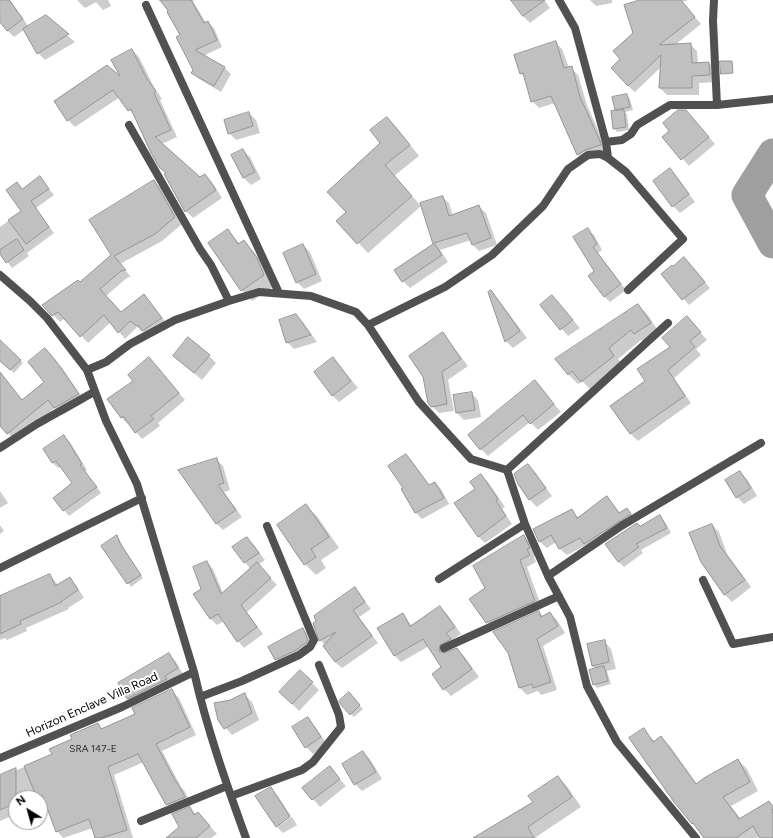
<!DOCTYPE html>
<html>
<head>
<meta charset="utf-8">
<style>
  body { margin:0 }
  #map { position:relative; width:773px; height:838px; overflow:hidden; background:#fff; font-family:Figtree,sans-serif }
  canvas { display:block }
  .north { position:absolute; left:8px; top:790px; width:40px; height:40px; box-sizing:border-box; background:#fff; border:1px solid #999; border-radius:50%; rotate:323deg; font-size:11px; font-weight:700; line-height:16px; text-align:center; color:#000 }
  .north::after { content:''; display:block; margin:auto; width:14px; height:18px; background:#000; clip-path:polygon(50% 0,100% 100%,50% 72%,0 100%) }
</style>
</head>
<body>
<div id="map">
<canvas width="773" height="838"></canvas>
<div class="north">N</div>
</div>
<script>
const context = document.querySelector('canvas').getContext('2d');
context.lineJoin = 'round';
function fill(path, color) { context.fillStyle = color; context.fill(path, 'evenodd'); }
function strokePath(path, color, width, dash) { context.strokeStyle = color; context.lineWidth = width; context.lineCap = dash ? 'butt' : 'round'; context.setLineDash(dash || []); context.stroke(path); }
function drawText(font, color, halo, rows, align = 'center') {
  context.font = font + ' Figtree,sans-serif'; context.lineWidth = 4; context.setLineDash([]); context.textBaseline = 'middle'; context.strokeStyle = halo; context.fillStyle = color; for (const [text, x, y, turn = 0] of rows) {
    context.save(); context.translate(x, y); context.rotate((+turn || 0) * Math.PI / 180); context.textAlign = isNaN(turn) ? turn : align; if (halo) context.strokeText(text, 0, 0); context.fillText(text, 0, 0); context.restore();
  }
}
const shadow = new Path2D(`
  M 0,0 L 10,0 L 29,27 L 46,17 L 75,42 L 45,60 L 38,53 L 24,30 L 14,37 L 7,30 L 0,20 Z
  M 77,0 L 108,0 L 111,6 L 103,10 L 96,2 L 85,8 Z
  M 161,0 L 195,0 L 193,1 L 206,23 L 208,22 L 214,28 L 222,47 L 203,56 L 225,68 L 231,74 L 221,92 L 199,79 L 192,73 L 194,70 L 181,35 Z
  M 521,0 L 544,0 L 550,8 L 530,23 L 523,16 Z
  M 590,0 L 612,0 L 612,3 L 596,6 Z
  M 643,0 L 688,0 L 682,2 L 701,24 L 675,45 L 690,44 L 697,51 L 698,64 L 709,63 L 716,70 L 716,82 L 699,83 L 699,95 L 667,95 L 660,88 L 661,67 L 635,92 L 628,86 L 622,59 L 634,33 Z
  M 555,42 L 562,49 L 569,68 L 571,68 L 578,75 L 587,105 L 607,151 L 584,162 L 578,155 L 555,103 L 539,108 L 532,101 L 525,78 L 521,73 Z
  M 132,50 L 139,57 L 154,87 L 162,99 L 160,100 L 177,137 L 162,144 L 199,179 L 205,175 L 212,182 L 222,198 L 193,218 L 186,211 L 167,173 L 136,117 L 129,110 L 120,97 L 75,127 L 68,120 L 124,80 Z
  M 627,95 L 630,99 L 633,110 L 625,112 L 627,114 L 629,130 L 617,132 L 614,128 L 617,112 L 616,110 Z
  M 249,113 L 256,120 L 260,133 L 236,140 L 229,133 Z
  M 387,118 L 397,128 L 419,156 L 394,176 L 421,206 L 368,253 L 338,221 L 347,212 L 382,143 Z
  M 693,119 L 715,144 L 689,166 L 664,137 L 671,131 Z
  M 243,150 L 250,157 L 261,179 L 251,185 L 244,178 L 232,156 Z
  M 670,170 L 677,177 L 695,202 L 680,213 L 673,206 Z
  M 40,178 L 54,195 L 36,208 L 54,233 L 27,253 L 29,256 L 12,268 L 0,252 L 0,227 L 22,211 L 17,183 L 23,190 Z
  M 154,181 L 161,188 L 182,224 L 162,241 L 120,264 L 131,277 L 128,277 L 106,296 L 121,313 L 144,295 L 168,325 L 144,332 L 137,327 L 125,339 L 111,322 L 88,343 L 65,318 L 60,322 L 44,305 L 80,283 L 112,256 Z
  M 442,197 L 449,203 L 453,216 L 479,207 L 486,213 L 497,245 L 479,251 L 472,244 L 471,240 L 440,250 L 448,262 L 410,288 L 403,281 L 434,244 L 421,203 Z
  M 228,230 L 240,244 L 244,241 L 254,252 L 267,270 L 274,286 L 252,301 L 242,290 Z
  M 588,230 L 594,235 L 602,250 L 598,253 L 626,290 L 610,302 L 605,297 L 596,272 Z
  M 303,245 L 310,252 L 322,281 L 304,289 L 297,282 Z
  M 690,264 L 710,288 L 689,305 L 662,274 L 673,267 Z
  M 491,292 L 498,299 L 527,338 L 513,348 L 506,341 Z
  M 559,304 L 580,328 L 568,336 L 541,305 Z
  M 638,305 L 648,315 L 660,334 L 645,344 L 641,340 L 618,359 L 624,366 L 592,391 L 582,381 L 578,384 L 568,374 Z
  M 296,315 L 303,322 L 317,342 L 294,349 L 287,342 Z
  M 694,325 L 707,340 L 696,349 L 701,355 L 674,378 L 691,403 L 638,441 L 631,434 L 611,406 L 647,382 L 671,347 Z
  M 442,334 L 449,341 L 468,366 L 448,380 L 454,411 L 439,413 L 429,403 Z
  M 45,349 L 63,369 L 85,402 L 62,415 L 55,408 L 14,440 L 0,424 L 0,377 L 8,383 L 23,401 L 46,382 Z
  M 10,351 L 23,363 L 14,373 L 1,361 Z
  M 209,356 L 216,363 L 202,380 L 181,362 Z
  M 333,358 L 358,388 L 339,402 L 332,395 Z
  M 156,365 L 185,400 L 158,423 L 160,426 L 142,439 L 129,424 L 128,424 L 121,417 Z
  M 535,382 L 561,412 L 538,430 L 530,422 L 488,456 L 481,449 Z
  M 471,393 L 478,400 L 481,417 L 464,420 L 457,413 Z
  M 64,437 L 70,442 L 87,470 L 85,471 L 101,493 L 69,516 L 64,510 L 73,483 L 61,467 L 58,468 L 53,463 L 44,449 Z
  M 406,455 L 412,461 L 430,486 L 435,483 L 441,489 L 449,504 L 422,519 L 416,513 L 403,489 L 405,488 Z
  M 216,459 L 223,466 L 230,490 L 224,492 L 242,517 L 223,530 L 216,523 Z
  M 528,465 L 535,472 L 552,496 L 537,507 L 530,500 L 518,484 Z
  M 740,472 L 747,479 L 757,496 L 744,504 L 737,497 Z
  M 481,475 L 488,482 L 505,507 L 502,509 L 512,524 L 485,543 L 478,536 L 476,490 Z
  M 0,491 L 8,503 L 0,508 Z
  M 607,497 L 620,513 L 627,509 L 637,521 L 592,551 L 586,545 L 567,555 L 560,549 L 556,542 L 547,548 L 540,542 L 534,529 L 572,511 L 579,518 Z
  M 306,506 L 317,516 L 339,548 L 321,560 L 326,568 L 316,575 L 305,564 Z
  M 660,516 L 665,522 L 671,533 L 641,550 L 643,553 L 624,567 L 618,561 L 640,527 Z
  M 0,525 L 4,531 L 0,534 Z
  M 712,525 L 719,532 L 727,554 L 751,587 L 732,602 L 725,595 L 701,562 Z
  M 117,536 L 120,540 L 123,548 L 143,578 L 131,587 L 103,546 Z
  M 524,536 L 530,543 L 536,555 L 534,557 L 536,562 L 527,567 L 542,608 L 494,629 L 487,622 L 486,589 Z
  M 247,538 L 254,545 L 265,560 L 258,565 L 277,585 L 247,612 L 263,634 L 244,648 L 238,641 L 224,621 L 217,625 L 211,619 L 195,594 L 203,589 L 207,562 L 213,569 L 223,593 L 250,569 L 234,547 Z
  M 50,575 L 58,585 L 69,578 L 76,585 L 84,598 L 68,608 L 69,609 L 26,628 L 27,631 L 7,640 L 5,638 L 0,640 L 0,596 Z
  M 355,588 L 371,609 L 359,617 L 378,643 L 342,668 L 335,662 L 325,645 L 320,640 L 317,622 Z
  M 440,607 L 447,614 L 461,634 L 452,640 L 457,646 L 444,653 L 445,654 L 457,649 L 464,656 L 479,677 L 451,696 L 444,689 L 443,667 L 429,646 L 401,662 L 394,655 L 402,614 L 412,626 Z
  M 539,612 L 544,617 L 550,613 L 557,620 L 565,633 L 543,646 L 557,690 L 541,695 L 538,691 L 527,695 L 520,688 L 509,652 Z
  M 303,629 L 306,632 L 311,643 L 279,663 L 276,659 Z
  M 604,641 L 611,649 L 616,669 L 607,671 L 611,684 L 597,688 L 594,684 L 596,669 L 592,666 Z
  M 169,654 L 176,662 L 184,676 L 134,705 L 127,698 Z
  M 300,671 L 319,690 L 299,711 L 280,692 Z
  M 171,690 L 179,698 L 196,735 L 162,751 L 181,787 L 184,790 L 192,805 L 175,811 L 167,804 L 144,762 L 114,775 L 133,838 L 96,838 L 93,828 L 63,838 L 57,831 L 46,804 L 44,803 L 40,804 L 40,798 L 16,798 L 16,814 L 0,821 L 0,777 L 53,755 L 73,739 L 98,724 L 103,730 L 137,714 Z
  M 245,695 L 252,702 L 259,720 L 232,735 L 219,720 Z
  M 352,697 L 363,709 L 354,717 L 342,704 Z
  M 307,718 L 314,725 L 327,744 L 313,754 L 306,747 Z
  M 643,729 L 655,742 L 661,737 L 670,746 L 697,784 L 738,760 L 747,769 L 758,791 L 731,806 L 741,819 L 769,802 L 773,806 L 773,838 L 762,838 L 760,836 L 757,838 L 705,838 L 692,823 Z
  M 363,752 L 370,759 L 382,779 L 362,791 L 355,784 L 343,765 Z
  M 329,767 L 346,786 L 320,807 L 304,788 Z
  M 558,777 L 567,786 L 581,807 L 536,837 L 537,838 L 489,838 L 534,803 Z
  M 270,789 L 278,796 L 291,816 L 276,825 Z
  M 190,808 L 196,814 L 198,813 L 217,834 L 211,838 L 169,838 L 180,828 Z
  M 292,817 L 297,825 L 283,833 L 277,827 Z`);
const river = new Path2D(`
  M 773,154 L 747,195 L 773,243`);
const building = new Path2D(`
  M 0,0 L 9,0 L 23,19 L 7,31 L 0,22 Z
  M 160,0 L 191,0 L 204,23 L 208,21 L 217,40 L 195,50 L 225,67 L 214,86 L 191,73 L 193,70 L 176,37 L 180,35 L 167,12 L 168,11 Z
  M 511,0 L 545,0 L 523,16 Z
  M 640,0 L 681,0 L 695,17 L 659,45 L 691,43 L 692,63 L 709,62 L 710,75 L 692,76 L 692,88 L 659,88 L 661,55 L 628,86 L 611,68 L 620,59 L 613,51 L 633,33 L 624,5 Z
  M 46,15 L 69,34 L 37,54 L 23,29 Z
  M 556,41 L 564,68 L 572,66 L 580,97 L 601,143 L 601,145 L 585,150 L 577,155 L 551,96 L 531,102 L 523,73 L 520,74 L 514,55 Z
  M 132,49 L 147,79 L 156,91 L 154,93 L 171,130 L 155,137 L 200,177 L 205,174 L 216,190 L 185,212 L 164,174 L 166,173 L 159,167 L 151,153 L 131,109 L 128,111 L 113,90 L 67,121 L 54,101 L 107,65 L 120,76 L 111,60 Z
  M 720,61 L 732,61 L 733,73 L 721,74 Z
  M 627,94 L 630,107 L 615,110 L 612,97 Z
  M 624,110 L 626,127 L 613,129 L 611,111 Z
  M 678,110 L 686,110 L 709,137 L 681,160 L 662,137 L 669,131 L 663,123 Z
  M 249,112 L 253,126 L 228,134 L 224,120 Z
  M 387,117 L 410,145 L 385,165 L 412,196 L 357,244 L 336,221 L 346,212 L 327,192 L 380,143 L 370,130 Z
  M 243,149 L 255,172 L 243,178 L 231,155 Z
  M 670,168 L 689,194 L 672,207 L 653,181 Z
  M 40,176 L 49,189 L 31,201 L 49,227 L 26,244 L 8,220 L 21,211 L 6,190 L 17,182 L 22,189 Z
  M 154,180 L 175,217 L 155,234 L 114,256 L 126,270 L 121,271 L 100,289 L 121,312 L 144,294 L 162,318 L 142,331 L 138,325 L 137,326 L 130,321 L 118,333 L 104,315 L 80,337 L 58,312 L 52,316 L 42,305 L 78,280 L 80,282 L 111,255 L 89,220 Z
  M 443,196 L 449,216 L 479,205 L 491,238 L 472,245 L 467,233 L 434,243 L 442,255 L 402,282 L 394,270 L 433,244 L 420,203 Z
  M 588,228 L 597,244 L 593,247 L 621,284 L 604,297 L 588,276 L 594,271 L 573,237 Z
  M 228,229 L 238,244 L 244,240 L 257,258 L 264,275 L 241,291 L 208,243 Z
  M 17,239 L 24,250 L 6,263 L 0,254 L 0,250 Z
  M 303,244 L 316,274 L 296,283 L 283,253 Z
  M 684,257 L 705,282 L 682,300 L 661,274 L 672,265 L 673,266 Z
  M 491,290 L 520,331 L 505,342 L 488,292 Z
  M 552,295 L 573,320 L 560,330 L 540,305 Z
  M 638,304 L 651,323 L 634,334 L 631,330 L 609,348 L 614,356 L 581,382 L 572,371 L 568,375 L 555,359 Z
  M 296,314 L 311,335 L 286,343 L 279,320 Z
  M 687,316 L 701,332 L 690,341 L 695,347 L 668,370 L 685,396 L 630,434 L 610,406 L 645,381 L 637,369 L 670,347 L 662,338 Z
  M 443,332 L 461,359 L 442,372 L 447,404 L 431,407 L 428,403 L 423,377 L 409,356 Z
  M 188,337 L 210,355 L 194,373 L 173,356 Z
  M 0,340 L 21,360 L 10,370 L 0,361 Z
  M 45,348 L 56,361 L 79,394 L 54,408 L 48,400 L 7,434 L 0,426 L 0,372 L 22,400 L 44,382 L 28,362 Z
  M 149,357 L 179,393 L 151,416 L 154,419 L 135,433 L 123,416 L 121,418 L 107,399 L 133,381 L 128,375 Z
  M 333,357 L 351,381 L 332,396 L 314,372 Z
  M 535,380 L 554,404 L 530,424 L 523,415 L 480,450 L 468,435 Z
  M 472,392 L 475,410 L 456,413 L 453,395 Z
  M 64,435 L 82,464 L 80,465 L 97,487 L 63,511 L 53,498 L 72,483 L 56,461 L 52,463 L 43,449 Z
  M 406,454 L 429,485 L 435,482 L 444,498 L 415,513 L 401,489 L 403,488 L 388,466 Z
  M 217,458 L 224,483 L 218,485 L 236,510 L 216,524 L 178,470 Z
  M 528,464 L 546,488 L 529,500 L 518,484 L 514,474 Z
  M 740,471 L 751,488 L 736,498 L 725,480 Z
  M 481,474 L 498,499 L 496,501 L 506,516 L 478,537 L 454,503 L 475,489 L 470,482 Z
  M 607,496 L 619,513 L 627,508 L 631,514 L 584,544 L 580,538 L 559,549 L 551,535 L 539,542 L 533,529 L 572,509 L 577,518 Z
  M 306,504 L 329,537 L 311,549 L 316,557 L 304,565 L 277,525 Z
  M 660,515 L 667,528 L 636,544 L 639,547 L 618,562 L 605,544 L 637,523 L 640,526 Z
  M 712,524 L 720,546 L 745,580 L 724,595 L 701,562 L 689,533 Z
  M 117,535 L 120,543 L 141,575 L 127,584 L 101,546 Z
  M 524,535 L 530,548 L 527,549 L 530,555 L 520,560 L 535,601 L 486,623 L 469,599 L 485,588 L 473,566 Z
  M 247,537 L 259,553 L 244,563 L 232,547 Z
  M 207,561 L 221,594 L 257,562 L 271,578 L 241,605 L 257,627 L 237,642 L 218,614 L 210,619 L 193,594 L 201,589 L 193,567 Z
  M 50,574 L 55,586 L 70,577 L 78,590 L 62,601 L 62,602 L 20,621 L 21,624 L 0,634 L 0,596 Z
  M 355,587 L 365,602 L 353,610 L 372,636 L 335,662 L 323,646 L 336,632 L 319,641 L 313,623 L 316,621 L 314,616 Z
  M 440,606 L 455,627 L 446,633 L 451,639 L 440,645 L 439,651 L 444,653 L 457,648 L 472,669 L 443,690 L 432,674 L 441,667 L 423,639 L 394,656 L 377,628 L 403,613 L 410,626 Z
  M 539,611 L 541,617 L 550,612 L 558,626 L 537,639 L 551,682 L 533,688 L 532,684 L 519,688 L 508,653 L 493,632 Z
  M 303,628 L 308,640 L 306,643 L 296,650 L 275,660 L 268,647 Z
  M 605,640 L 609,662 L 592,666 L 587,644 Z
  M 169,653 L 178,668 L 165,676 L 167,679 L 127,699 L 118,683 Z
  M 604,666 L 608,681 L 593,685 L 589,670 Z
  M 300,670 L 313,682 L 292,704 L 279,692 Z
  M 172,689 L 190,727 L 156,744 L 176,782 L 177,782 L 185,797 L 166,805 L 138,754 L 108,767 L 127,830 L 101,838 L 95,838 L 89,819 L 56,832 L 42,795 L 37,798 L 24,766 L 52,754 L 49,749 L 72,739 L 70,735 L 98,723 L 101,729 L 135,714 L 132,708 Z
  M 349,692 L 360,705 L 350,715 L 341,705 L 339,701 Z
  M 245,693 L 252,713 L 224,729 L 218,720 L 214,703 L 230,700 Z
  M 308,717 L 321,737 L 305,748 L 292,727 Z
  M 644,728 L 653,742 L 661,736 L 696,784 L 704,778 L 738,759 L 750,782 L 723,797 L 739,819 L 769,801 L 773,807 L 772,812 L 773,814 L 773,838 L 760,838 L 753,826 L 736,838 L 704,838 L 693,823 L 692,824 L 674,802 L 629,738 Z
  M 363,751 L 376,772 L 354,785 L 342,764 Z
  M 330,766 L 340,779 L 312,800 L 302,788 Z
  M 16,768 L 16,803 L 0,810 L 0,775 Z
  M 558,776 L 572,797 L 528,827 L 534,838 L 473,838 L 533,802 L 528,796 Z
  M 271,787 L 290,817 L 276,827 L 255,796 Z
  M 190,807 L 194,815 L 198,812 L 210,826 L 196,838 L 166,838 L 179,827 L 172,814 Z`);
const minor = new Path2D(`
  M 559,0 L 575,28 L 606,142
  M 714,0 L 713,21 L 717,105
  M 146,5 L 279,293
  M 129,125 L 200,249 L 211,265 L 229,301
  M 608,158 L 626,172 L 683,239 L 628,290
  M 0,275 L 30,301 L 47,318 L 87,370 L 106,421 L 137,484 L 194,672 C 207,729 226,783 246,838
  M 368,325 L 445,287 L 492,255 L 543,206 L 568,169 L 588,155 L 600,154 L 608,158 L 606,142 L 622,140 L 631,134 L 637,125 L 670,105 L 717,105 L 773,99
  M 87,370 L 106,362 L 130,344 L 175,320 L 229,301 L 259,292 L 311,296 L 356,312 L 368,325 L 419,402 L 471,459 L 507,470 L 525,524 L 548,576 L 570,617 L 587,686 L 617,742 L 696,838
  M 0,448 L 37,424 L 94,392
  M 507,470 L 668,323
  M 0,568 L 142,498
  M 548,576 L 621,526 L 761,443
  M 439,579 L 525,524
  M 703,580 L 733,644 L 773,637
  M 444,648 L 559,596
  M 200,697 L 242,681 L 299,655 L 310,647 L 314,640 L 267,526
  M 0,758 L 122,707 L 194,672
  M 231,796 L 302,770 L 313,762 L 341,727 L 339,715 L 319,665
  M 141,821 L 227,786`);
const numberNames = [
  ["SRA 147-E",93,749]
];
const streetNames = [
  ["Horizon Enclave Villa Road",92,705,-24]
];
fill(shadow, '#0003');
strokePath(river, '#9f9f9f', 31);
fill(building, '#c0c0c0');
strokePath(building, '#959595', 1);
strokePath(minor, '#515151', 8);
drawText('10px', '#303030', null, numberNames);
drawText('12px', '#000', '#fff', streetNames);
</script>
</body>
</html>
